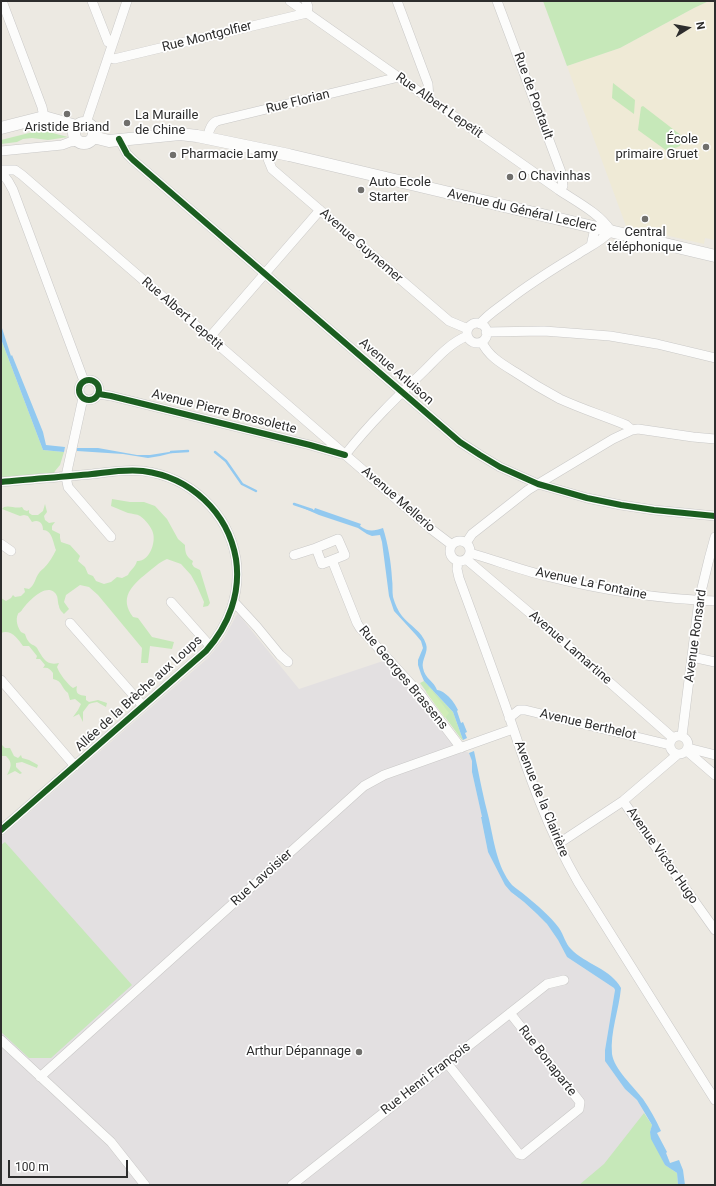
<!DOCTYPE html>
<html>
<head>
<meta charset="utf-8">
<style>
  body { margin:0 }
  #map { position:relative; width:716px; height:1186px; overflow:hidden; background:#ece9e2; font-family:Roboto,sans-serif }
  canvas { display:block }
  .frame { position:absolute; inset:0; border:2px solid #2d2d2d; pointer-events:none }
  .north { position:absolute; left:668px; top:8px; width:40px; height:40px; -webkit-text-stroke:3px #fff; paint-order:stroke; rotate:79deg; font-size:11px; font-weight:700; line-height:16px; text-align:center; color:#2d2d2d }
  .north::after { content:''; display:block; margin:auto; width:14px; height:18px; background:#2d2d2d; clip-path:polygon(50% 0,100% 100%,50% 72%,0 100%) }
  .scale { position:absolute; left:8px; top:1160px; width:120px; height:18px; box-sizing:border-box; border:2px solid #2d2d2d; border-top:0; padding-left:5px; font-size:12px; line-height:14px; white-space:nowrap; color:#2d2d2d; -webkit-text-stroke:3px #fff; paint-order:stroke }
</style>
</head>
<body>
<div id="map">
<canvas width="716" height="1186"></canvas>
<div class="frame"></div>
<div class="north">N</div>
<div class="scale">100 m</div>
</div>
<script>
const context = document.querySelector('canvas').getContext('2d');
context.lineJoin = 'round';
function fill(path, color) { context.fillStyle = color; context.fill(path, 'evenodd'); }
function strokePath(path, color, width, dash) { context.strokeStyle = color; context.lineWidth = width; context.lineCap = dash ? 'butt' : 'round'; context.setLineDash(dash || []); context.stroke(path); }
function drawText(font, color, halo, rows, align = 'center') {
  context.font = font + ' Roboto,sans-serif'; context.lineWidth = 3.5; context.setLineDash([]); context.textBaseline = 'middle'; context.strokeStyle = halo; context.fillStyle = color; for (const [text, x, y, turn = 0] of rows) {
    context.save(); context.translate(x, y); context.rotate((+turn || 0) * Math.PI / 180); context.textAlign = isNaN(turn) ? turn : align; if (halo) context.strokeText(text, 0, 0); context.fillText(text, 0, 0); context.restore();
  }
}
const industrial = new Path2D(`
  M 237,614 L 239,615 L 299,689 L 383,661 L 412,691 L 454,744 L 469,753 L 472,761 L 472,772 L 482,817 L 481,818 L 488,852 L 513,894 L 524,902 L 547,924 L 558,940 L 567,957 L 614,988 L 615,990 L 605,1050 L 625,1089 L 637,1100 L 667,1152 L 666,1153 L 678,1185 L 1,1185 L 1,837 L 208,658 L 223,640 Z`);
const education = new Path2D(`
  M 709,1 L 715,1 L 715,240 L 705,238 L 704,244 L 626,226 L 567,66 L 620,48 L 694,8 Z`);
const green = new Path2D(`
  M 543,1 L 709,1 L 694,8 L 620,48 L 567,66 Z
  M 613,83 L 635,100 L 634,114 L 612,98 Z
  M 643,106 L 682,136 L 680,146 L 667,151 L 638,130 L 641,107 Z
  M 41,130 L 68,137 L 48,140 L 32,138 L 23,139 L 17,142 L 1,144 L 1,140 Z
  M 1,339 L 43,450 L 64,452 L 60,465 L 55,471 L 52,478 L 1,482 Z
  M 112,499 L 130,502 L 144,502 L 155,506 L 167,519 L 178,539 L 185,545 C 185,552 186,557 193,561 L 192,564 L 194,567 L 200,570 L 210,603 L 208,606 L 203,607 L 204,602 L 197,586 L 191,575 L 181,564 L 167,559 C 158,563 155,567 147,573 C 131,586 119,598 133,617 L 138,618 L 152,637 L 174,642 L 172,649 L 150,646 L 148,663 L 141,663 L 142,648 L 98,595 L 89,587 L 80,585 L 66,595 L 64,602 L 69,609 L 64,614 C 62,612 59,609 59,606 C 57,601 59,596 54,592 C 44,584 27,603 22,610 C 21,612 18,613 18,614 C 15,620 18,628 21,632 L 25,634 C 26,637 27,640 29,642 C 31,645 35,645 37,648 C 43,658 46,666 59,663 L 57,667 C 59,673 68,685 73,688 L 77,686 C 75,694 79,695 86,696 L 86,700 L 89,702 L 98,700 L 107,703 L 106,707 L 97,702 L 92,703 L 89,704 L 83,712 L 83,722 L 79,714 L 73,717 L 78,710 L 81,704 L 75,699 L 70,700 L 68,693 C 61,688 63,681 53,679 L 53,673 C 50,669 48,667 43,668 L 45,665 L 40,659 L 36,659 L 37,656 L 29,646 L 23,646 C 18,639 11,629 1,633 L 1,596 L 1,598 L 6,601 L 11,598 L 13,595 L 15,597 L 21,596 L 25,592 L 24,588 L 29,589 C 35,585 35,578 39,573 C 40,571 42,570 44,568 C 49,563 53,556 56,550 C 53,542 52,530 43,530 C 43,523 39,519 32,522 L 28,516 L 24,515 L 20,516 L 2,509 L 4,507 C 10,505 15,509 22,507 L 24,510 L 27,511 L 29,510 L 29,513 L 32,515 L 38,515 L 43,511 L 45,504 L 47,512 L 44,516 L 45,520 L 49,523 L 55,522 L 52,526 L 52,530 L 60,534 L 60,538 L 61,542 L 70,545 L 80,556 L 78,561 L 85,567 L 88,574 L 93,576 L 96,581 L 104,584 L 111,582 L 117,577 L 122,578 L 128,575 C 130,570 135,568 137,561 C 149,562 156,543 153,533 C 152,528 145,519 140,516 C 137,514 132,514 128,513 C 122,511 117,508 111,506 Z
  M 424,681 L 453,712 L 463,740 L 462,740 L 420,683 Z
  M 1,741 L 2,745 L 5,748 L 10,748 L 14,756 L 18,758 L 21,755 L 22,758 L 29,760 L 38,765 L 37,768 L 22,762 L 16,763 L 16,767 L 22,773 L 20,774 L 15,771 L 7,775 C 11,767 13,763 6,756 L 1,756 L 2,753 L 1,751 Z
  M 5,842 L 132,985 L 51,1058 L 29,1058 L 1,1032 L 1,845 Z
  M 644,1113 L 652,1125 L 650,1132 L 665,1165 L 677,1173 L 678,1185 L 579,1185 L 604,1164 Z`);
const pitch = new Path2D(`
  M 430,688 L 449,713 L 445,718 L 426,692 Z`);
const water = new Path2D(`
  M 1,325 L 11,356 L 12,355 L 43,432 L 46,445 L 65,447 L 64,452 L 43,450 L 1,339 Z
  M 77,448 L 98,448 L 137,455 L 150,455 L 169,452 L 176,452 L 160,456 L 148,458 L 123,454 L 77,451 Z
  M 294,504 L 314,510 L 315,508 L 361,524 L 360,526 C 368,532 374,531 383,528 C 388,544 391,562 392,579 C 393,585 392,591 393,597 C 395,604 398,611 402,616 C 410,626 422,631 426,644 C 429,652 421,660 423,668 C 425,679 434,681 437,690 C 446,691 455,703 458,710 L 457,711 L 461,723 L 463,722 L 467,732 L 465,733 L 467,738 L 463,740 L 453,712 L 424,681 L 421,674 L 418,665 L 418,660 L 423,648 L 421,641 L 416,635 L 394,611 L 389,596 L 382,542 L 380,535 L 372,536 L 367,534 L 358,528 L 319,515 Z
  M 474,751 C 479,774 483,797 489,819 C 494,841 497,867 512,885 C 516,889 522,892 526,896 C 538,906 550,916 559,928 C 564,935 565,943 571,949 C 585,964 611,969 621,988 C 619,1010 610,1032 612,1054 C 614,1069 634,1087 643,1099 C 650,1109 656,1120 661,1131 L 657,1133 L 667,1152 L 666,1153 L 670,1163 L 679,1160 L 683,1170 L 685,1185 L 678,1185 L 677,1173 L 665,1165 L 651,1139 L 650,1132 L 652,1125 L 637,1100 L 625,1089 L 605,1061 L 605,1050 L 615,990 L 614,988 L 567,957 L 558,940 L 547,924 L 537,914 L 524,902 L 511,892 L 505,885 L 488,852 L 481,817 L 482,817 L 472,772 L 472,761 L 469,753 Z`);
const stream = new Path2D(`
  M 171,452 L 188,451
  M 215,452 L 226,461 L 242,484 L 256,491
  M 294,504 L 312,510`);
const minor = new Path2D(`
  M 2,1 L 42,107 L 44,117
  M 92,1 L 108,42 L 112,44
  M 290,1 L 559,190 C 577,202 599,213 611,231 C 600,242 590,246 578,254 C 553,269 529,284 506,302 C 497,309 487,315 480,324
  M 397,1 L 428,84 L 429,99
  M 497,1 L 561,172 L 563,186 L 559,190
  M 108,57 L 114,59 L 307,13 L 308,7 L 306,1
  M 86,123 L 127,1
  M 207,138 C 209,132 210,124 217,121 L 399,77
  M 119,139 L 127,154 L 133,160 L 402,392 L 460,442 L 480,455 L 500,467 L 538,484 L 587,498 L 621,505 L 654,510 L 715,516
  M 1,151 L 62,145 L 70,142 L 78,141
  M 269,151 L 268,159 L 272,169 L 449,321 L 468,329
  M 1,170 L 15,170 L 22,175 L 431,529 L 452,545
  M 1,172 L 8,181 L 13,190 L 84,381
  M 591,246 L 595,228
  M467 333a10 10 0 1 1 20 0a10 10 0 1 1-20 0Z
  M 486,332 L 544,331 L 610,336 L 657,344 L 715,358
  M 209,338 L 320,210
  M 482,342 C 488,356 502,364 515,372 C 530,382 545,391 560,399 C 582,409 604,416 626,425 L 632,430
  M79 390a10 10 0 1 1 20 0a10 10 0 1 1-20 0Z
  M 99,394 L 111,396 L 310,445 L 341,454
  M 83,398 L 66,476 L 68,487 L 111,537
  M 345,455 C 369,424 397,397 425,370 C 438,357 450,343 467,336
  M 1,482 C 31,479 62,477 92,474 C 109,472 126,469 143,471 C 190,477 228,512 236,559 C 241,593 229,625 206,651 L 1,830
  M 338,539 L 345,555 L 322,564 L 316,548 Z
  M450 551a10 10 0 1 1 20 0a10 10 0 1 1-20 0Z
  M 466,543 L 472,534 L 528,490 L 613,439 L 632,430 L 638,429 L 693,437 L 715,439
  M 1,544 L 11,551
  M 470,553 C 495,560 520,570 546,576 C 601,590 658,599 715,601
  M 294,555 L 316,548
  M 466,559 L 557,636 L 673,738
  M 332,560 L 357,623 L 360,628 L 420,694 L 461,748
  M 458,561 L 457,569 L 459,578 C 476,624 493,670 509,716 C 528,773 548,830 578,882 L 715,1100
  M 171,602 L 210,646
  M 234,602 L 257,627 L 280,655 L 288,662
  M 70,623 L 143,706
  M 692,657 L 715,662
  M 1,680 L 75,766
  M 509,718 L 519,710 L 525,710 L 670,745
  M670 745a9 9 0 1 1 18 0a9 9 0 1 1-18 0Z
  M 682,736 L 699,600 L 709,559 L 715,537
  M 688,748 L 715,755
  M 687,751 L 715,775
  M 623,801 L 715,930
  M 558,844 L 623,801 L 678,754
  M 1,1040 L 111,1142 L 145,1185
  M 447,1063 L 519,1154 L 522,1155 L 579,1109 L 580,1102 L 510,1013
  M 40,1077 L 364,786 L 384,775 L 513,729
  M 292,1185 L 547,984 L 564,980`);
const tertiary = new Path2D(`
  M74 133a10 10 0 1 1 20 0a10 10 0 1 1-20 0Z
  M 1,128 L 44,117 L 76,126
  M 93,137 L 109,141 L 180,134 L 197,136 L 289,155 L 715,256`);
const cycleway = new Path2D(`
  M 119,139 L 127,154 L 133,160 L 402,392 L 460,442 L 480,455 L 500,467 L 538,484 L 587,498 L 621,505 L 654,510 L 715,516
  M79 390a10 10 0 1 1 20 0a10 10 0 1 1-20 0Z
  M 99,394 L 111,396 L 310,445 L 345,455
  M 1,482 C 31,479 62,477 92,474 C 109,472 126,469 143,471 C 190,477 228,512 236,559 C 241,593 229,625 206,651 L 1,830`);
const markers = [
  [67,114,4,"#706f6c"],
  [127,123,4,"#706f6c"],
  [706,147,4,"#706f6c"],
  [173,155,4,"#706f6c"],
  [510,177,4,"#706f6c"],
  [361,190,4,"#706f6c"],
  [645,219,4,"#706f6c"],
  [359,1052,4,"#706f6c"]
];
const streetNames = [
  ["Rue Montgolfier",207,37,-14],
  ["Rue de Pontault",533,96,70],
  ["Rue Florian",298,102,-14],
  ["Rue Albert Lepetit",439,106,35],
  ["Avenue du Général Leclerc",522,211,13],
  ["Avenue Guynemer",361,246,41],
  ["Rue Albert Lepetit",182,314,41],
  ["Avenue Arluison",396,372,41],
  ["Avenue Pierre Brossolette",224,412,14],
  ["Avenue Mellerio",398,500,41],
  ["Avenue La Fontaine",591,584,12],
  ["Avenue Ronsard",696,636,-82],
  ["Avenue Lamartine",570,648,41],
  ["Rue Georges Brassens",403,678,50],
  ["Allée de la Brèche aux Loups",139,694,-42],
  ["Avenue Berthelot",588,725,13],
  ["Avenue de la Clairière",541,799,68],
  ["Avenue Victor Hugo",662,856,55],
  ["Rue Lavoisier",262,878,-42],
  ["Rue Bonaparte",547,1061,52],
  ["Rue Henri François",426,1079,-38]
];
const poiNames = [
  ["La Muraille",135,116],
  ["de Chine",135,131],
  ["Aristide Briand",67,128,"center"],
  ["École",698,140,"right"],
  ["primaire Gruet",698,155,"right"],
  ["Pharmacie Lamy",181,155],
  ["O Chavinhas",518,177],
  ["Auto Ecole",369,183],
  ["Starter",369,198],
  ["Central",645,233,"center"],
  ["téléphonique",645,248,"center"],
  ["Arthur Dépannage",351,1052,"right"]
];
fill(industrial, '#e3e0e1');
fill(education, '#efead6');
fill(green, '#c6e8b9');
fill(pitch, '#d0edb7');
fill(water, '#92c9f0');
strokePath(stream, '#92c9f0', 2.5);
strokePath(minor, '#c9c8c7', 10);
strokePath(tertiary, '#c9c8c7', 13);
strokePath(minor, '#fcfcfb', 9);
strokePath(tertiary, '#fcfcfb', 12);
strokePath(cycleway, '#1b5e20', 6);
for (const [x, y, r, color] of markers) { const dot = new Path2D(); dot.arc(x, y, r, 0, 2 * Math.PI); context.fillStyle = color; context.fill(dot); strokePath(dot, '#fff', 1.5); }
drawText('13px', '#2d2d2d', '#fff', streetNames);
drawText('13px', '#2d2d2d', '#fff', poiNames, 'left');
</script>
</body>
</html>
